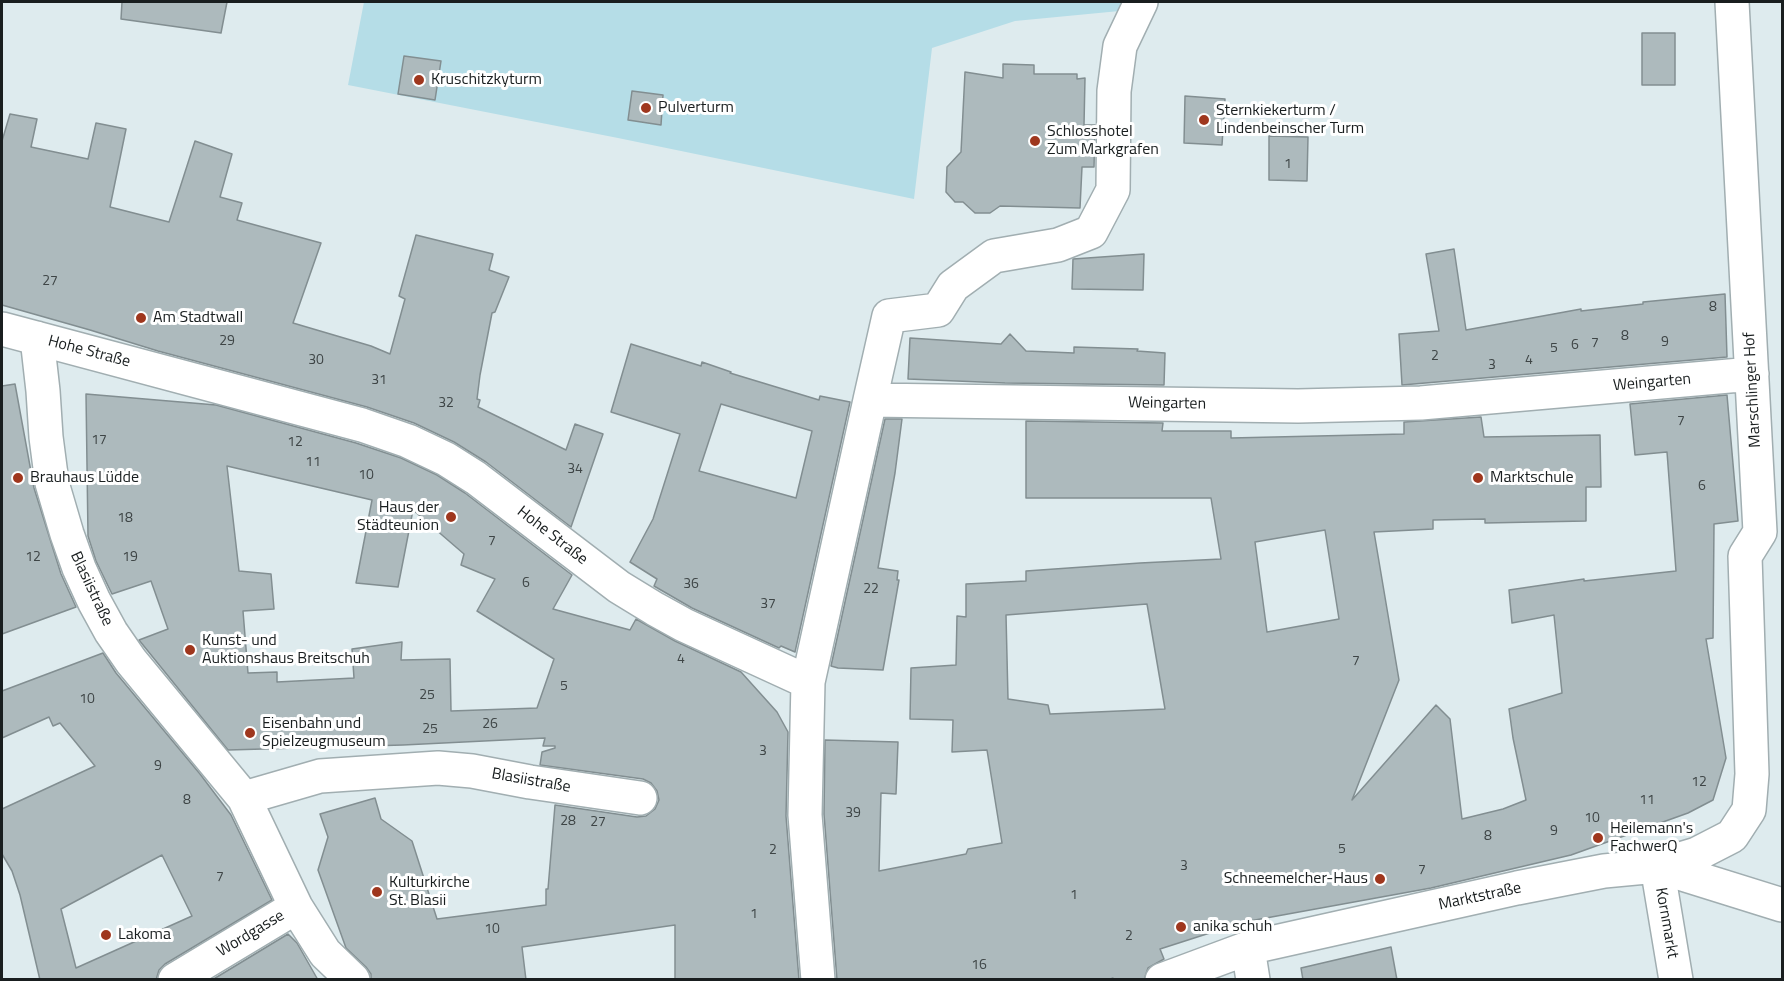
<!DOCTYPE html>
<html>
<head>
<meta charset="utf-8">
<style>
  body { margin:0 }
  #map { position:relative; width:1784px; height:981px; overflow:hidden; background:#deebee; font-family:"Titillium Web",sans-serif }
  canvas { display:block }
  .frame { position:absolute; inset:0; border:3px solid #191e1f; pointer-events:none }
</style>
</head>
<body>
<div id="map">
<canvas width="1784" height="981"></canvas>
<div class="frame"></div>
</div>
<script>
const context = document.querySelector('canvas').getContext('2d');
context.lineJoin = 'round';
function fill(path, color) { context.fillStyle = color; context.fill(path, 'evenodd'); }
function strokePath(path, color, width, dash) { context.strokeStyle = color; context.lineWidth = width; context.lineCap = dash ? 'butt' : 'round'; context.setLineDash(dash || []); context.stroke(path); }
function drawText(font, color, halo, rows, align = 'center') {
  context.font = font + ' "Titillium Web",sans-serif'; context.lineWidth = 6; context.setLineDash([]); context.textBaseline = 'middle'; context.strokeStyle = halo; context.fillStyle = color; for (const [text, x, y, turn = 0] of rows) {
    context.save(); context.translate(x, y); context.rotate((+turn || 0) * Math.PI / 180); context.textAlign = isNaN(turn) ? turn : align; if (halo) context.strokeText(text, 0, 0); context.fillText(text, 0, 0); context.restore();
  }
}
const green = new Path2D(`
  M 364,2 L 1134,2 L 1130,10 L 1015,21 L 932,48 L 914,199 L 618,138 L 348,85 Z`);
const building = new Path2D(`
  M 122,2 L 227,2 L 221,33 L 121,19 Z
  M 1642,33 L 1675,33 L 1675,85 L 1642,85 Z
  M 404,56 L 441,61 L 435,100 L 398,94 Z
  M 1003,64 L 1034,65 L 1034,74 L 1077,74 L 1077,79 L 1085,78 L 1084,125 L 1095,125 L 1094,167 L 1082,167 L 1080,208 L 1000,206 L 990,213 L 975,213 L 963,202 L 955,202 L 946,192 L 947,167 L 961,152 L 965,72 L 1003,78 Z
  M 632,91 L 663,95 L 661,125 L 628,120 Z
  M 1185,96 L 1225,99 L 1222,145 L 1184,143 Z
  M 10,114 L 37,119 L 31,147 L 88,159 L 96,123 L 126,129 L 110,207 L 169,222 L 195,141 L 232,154 L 220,197 L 242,203 L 237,220 L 321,243 L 293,323 L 371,346 L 390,354 L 405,299 L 399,296 L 416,235 L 493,254 L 489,270 L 509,277 L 495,312 L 492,313 L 480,375 L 477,399 L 480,400 L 478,407 L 566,450 L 575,424 L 603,434 L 571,527 L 486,462 L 454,442 L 414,423 L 367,407 L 158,351 L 90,330 L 2,305 L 2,141 Z
  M 1269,136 L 1308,137 L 1307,181 L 1269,180 Z
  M 1454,249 L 1466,330 L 1581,309 L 1581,311 L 1643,304 L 1643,302 L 1725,294 L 1727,357 L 1402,385 L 1399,334 L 1439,331 L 1426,254 Z
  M 1144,254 L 1143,290 L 1072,289 L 1073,259 Z
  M 1010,334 L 1026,351 L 1074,353 L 1074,347 L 1138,349 L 1137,351 L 1165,353 L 1164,385 L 1005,383 L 908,379 L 910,338 L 1001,344 Z
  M 631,344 L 701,366 L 702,362 L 731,372 L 730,373 L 819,400 L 820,396 L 850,402 L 795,652 L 781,646 L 779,648 L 692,608 L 654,586 L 657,579 L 630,562 L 653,519 L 680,434 L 611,412 ZM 721,404 L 812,431 L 796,498 L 699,471 Z
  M 15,384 L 34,488 L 61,574 L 76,607 L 2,634 L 2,386 Z
  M 86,394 L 216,405 L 356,443 L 401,458 L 437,475 L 465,493 L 572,575 L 553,609 L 630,630 L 636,619 L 675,641 L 741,672 L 777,712 L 788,732 L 786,816 L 799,980 L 675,980 L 675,925 L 522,947 L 526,980 L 371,980 L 371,974 L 366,967 L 346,948 L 318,870 L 328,837 L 320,814 L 375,798 L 381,819 L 412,841 L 437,919 L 546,905 L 546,889 L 548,889 L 555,805 L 637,817 L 646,816 L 655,809 L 659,800 L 657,791 L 651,783 L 643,779 L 540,765 L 542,752 L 555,748 L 555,746 L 543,746 L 545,738 L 403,745 L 228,750 L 139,640 L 168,629 L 151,581 L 112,594 L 96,561 L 88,536 ZM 227,466 L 372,500 L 356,583 L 398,587 L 413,510 L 464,554 L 461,565 L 495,579 L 477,611 L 554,659 L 537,708 L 451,711 L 450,659 L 401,660 L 402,642 L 352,649 L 354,678 L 277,682 L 277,672 L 248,673 L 243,611 L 274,609 L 271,574 L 239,571 Z
  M 1727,395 L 1738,521 L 1714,524 L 1713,638 L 1706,639 L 1726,758 L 1713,800 L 1688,813 L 1571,855 L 1431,888 L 1244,922 L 1160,949 L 1164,959 L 1148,968 L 1144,980 L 1114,980 L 1113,978 L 1107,980 L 837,980 L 824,814 L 825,740 L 898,742 L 896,794 L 881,793 L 879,871 L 966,854 L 968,849 L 1002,843 L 987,750 L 952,752 L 953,720 L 910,719 L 911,668 L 956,665 L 957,616 L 966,617 L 966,584 L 1026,581 L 1026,571 L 1140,563 L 1221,559 L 1211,498 L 1026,498 L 1026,421 L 1163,423 L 1162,431 L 1231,431 L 1231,438 L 1404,434 L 1404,422 L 1481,417 L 1484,437 L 1600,435 L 1601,487 L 1586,487 L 1586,521 L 1485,523 L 1485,519 L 1433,520 L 1433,529 L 1374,532 L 1399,680 L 1352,800 L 1436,705 L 1450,719 L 1462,819 L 1503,809 L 1526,800 L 1513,738 L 1509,709 L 1562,693 L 1554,615 L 1512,623 L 1509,590 L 1584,579 L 1584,581 L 1676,571 L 1667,452 L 1635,455 L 1630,404 ZM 1325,530 L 1339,619 L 1267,632 L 1255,542 ZM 1147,604 L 1165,709 L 1050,714 L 1048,705 L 1008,699 L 1006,615 Z
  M 885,419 L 902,419 L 895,473 L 878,568 L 898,571 L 897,580 L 899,580 L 883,670 L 838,668 L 831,666 Z
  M 103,653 L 116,673 L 200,774 L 231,815 L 272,900 L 165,964 L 159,970 L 156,980 L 40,980 L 20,895 L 12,871 L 2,854 L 2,809 L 95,766 L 60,723 L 53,726 L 49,717 L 2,738 L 2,691 ZM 162,855 L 192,916 L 76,968 L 61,909 Z
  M 288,934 L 297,943 L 318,980 L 212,980 Z
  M 1391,947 L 1397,980 L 1303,980 L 1301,968 Z`);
const minor = new Path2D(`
  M 2,329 L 362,425 L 408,441 L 446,459 L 476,478 L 619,587 L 655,609 L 684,625 L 808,682 L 805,815 L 818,980
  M 37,338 L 43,391 L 46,437 L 52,483 L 67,534 L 79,568 L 94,601 L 111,632 L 131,661 L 244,798 L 296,907 L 325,953 L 353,980
  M 870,400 L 889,316 L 938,310 L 953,286 L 994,256 L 1058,245 L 1091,232 L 1113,190 L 1114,91 L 1120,46 L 1141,2
  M 808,682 L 870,400 L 1298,406 L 1421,403 L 1752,374
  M 244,798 L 320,776 L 438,768 L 472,771 L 530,782 L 640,798
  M 1248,948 L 1253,980
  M 175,980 L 296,907
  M 1162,980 L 1248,948 L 1517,888 L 1604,871 L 1657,866 L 1697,854 L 1732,836 L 1749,810 L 1752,774 L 1745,556 L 1760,532 L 1732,2
  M 1676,980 L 1657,866 L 1782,905`);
const markers = [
  [419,80,6,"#9f371e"],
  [646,108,6,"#9f371e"],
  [1204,120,6,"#9f371e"],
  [1035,141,6,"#9f371e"],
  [141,318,6,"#9f371e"],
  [18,478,6,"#9f371e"],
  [1478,478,6,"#9f371e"],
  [451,517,6,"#9f371e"],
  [190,650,6,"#9f371e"],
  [250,733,6,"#9f371e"],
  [1598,838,6,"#9f371e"],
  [1380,879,6,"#9f371e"],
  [377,892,6,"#9f371e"],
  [1181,927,6,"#9f371e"],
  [106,935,6,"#9f371e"]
];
const numberNames = [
  ["1",1288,165],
  ["27",50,282],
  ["8",1713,308],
  ["8",1625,337],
  ["29",227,342],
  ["9",1665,343],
  ["7",1595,344],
  ["6",1575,346],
  ["5",1554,349],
  ["2",1435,357],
  ["30",316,361],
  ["4",1529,361],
  ["3",1492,366],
  ["31",379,381],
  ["32",446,404],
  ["7",1681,422],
  ["17",99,441],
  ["12",295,443],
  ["11",313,463],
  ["34",575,470],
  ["10",366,476],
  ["6",1702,487],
  ["18",125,519],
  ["7",492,542],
  ["12",33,558],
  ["19",130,558],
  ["6",526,584],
  ["36",691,585],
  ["22",871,590],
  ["37",768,605],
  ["4",681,660],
  ["7",1356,662],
  ["5",564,687],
  ["25",427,696],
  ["10",87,700],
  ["26",490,725],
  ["25",430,730],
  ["3",763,752],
  ["9",158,767],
  ["12",1699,783],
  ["8",187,801],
  ["11",1647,801],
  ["39",853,814],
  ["10",1592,819],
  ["28",568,822],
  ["27",598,823],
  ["9",1554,832],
  ["8",1488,837],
  ["5",1342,850],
  ["2",773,851],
  ["3",1184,867],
  ["7",1422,871],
  ["7",220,878],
  ["1",1074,896],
  ["1",754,915],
  ["10",492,930],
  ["2",1129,937],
  ["16",979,966]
];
const poiNames = [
  ["Kruschitzkyturm",431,80],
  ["Pulverturm",658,108],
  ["Sternkiekerturm /",1216,111],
  ["Lindenbeinscher Turm",1216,129],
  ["Schlosshotel",1047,132],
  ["Zum Markgrafen",1047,150],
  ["Am Stadtwall",153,318],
  ["Brauhaus Lüdde",30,478],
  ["Marktschule",1490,478],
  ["Haus der",439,508,"right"],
  ["Städteunion",439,526,"right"],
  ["Kunst- und",202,641],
  ["Auktionshaus Breitschuh",202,659],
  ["Eisenbahn und",262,724],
  ["Spielzeugmuseum",262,742],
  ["Heilemann's",1610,829],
  ["FachwerQ",1610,847],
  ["Schneemelcher-Haus",1368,879,"right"],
  ["Kulturkirche",389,883],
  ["St. Blasii",389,901],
  ["anika schuh",1193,927],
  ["Lakoma",118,935]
];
const streetNames = [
  ["Hohe Straße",89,352,15],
  ["Weingarten",1652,383,-5],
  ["Marschlinger Hof",1753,390,-93],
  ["Weingarten",1167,404,1],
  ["Hohe Straße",552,536,38],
  ["Blasiistraße",91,589,65],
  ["Blasiistraße",531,781,10],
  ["Marktstraße",1480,897,-12],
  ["Kornmarkt",1666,923,80],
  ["Wordgasse",251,934,-31]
];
fill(green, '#b5dde7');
fill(building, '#adbabd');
strokePath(building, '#828e91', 1.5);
strokePath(minor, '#a1aeb1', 36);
strokePath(minor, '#fff', 33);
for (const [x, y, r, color] of markers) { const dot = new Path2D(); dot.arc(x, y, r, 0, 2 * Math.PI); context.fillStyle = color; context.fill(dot); strokePath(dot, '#fff', 2); }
drawText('14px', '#3e4546', null, numberNames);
drawText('16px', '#191e1f', '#fff', poiNames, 'left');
drawText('16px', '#191e1f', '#fff', streetNames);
</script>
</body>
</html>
